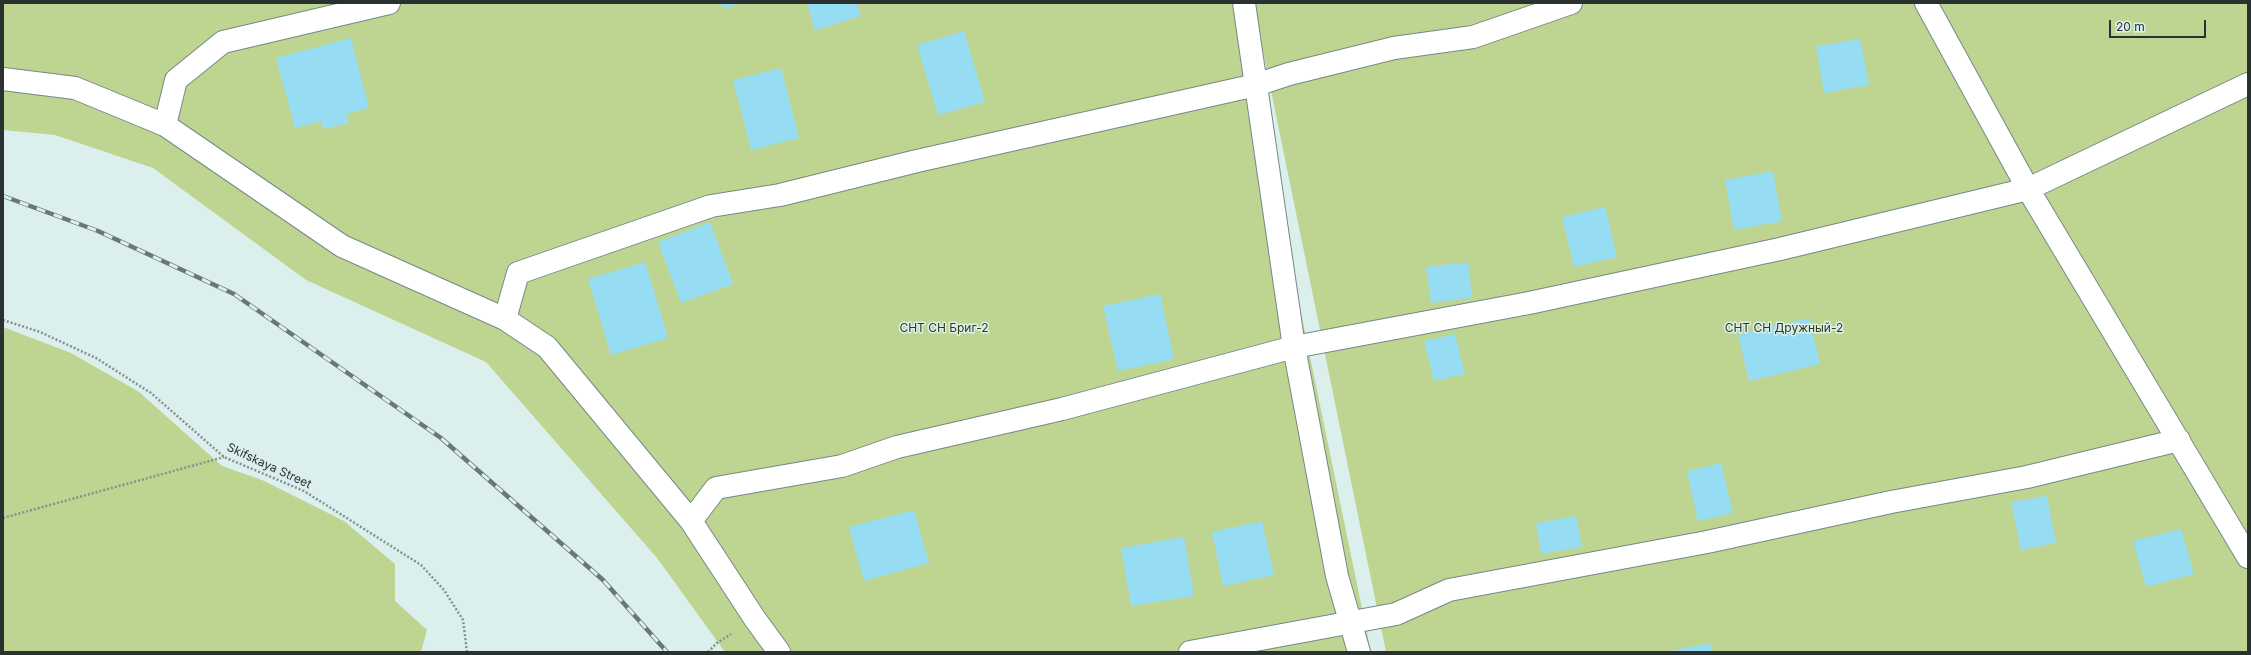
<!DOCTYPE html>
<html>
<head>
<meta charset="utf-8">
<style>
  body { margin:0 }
  #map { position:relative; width:2251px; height:655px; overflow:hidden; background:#dbf0ed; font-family:Inter,sans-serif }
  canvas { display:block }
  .frame { position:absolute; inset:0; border:4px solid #2a3231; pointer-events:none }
  .scale { position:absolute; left:2109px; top:20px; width:97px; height:18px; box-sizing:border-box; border:2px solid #2a3231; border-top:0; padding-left:5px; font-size:12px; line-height:14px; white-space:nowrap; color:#2a3231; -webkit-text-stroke:3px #dbf0ed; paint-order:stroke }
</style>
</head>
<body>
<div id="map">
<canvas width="2251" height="655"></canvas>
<div class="frame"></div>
<div class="scale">20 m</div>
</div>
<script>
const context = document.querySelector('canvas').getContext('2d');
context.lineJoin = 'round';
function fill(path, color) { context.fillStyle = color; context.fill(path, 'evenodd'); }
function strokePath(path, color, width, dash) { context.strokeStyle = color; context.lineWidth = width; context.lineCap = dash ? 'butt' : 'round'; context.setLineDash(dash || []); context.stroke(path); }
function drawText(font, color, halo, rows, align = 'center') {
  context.font = font + ' Inter,sans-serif'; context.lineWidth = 3; context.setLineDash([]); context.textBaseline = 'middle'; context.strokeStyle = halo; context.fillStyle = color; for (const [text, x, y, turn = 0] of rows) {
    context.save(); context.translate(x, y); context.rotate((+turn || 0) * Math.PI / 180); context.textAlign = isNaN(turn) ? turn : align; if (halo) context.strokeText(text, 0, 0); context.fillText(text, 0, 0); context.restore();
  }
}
const green = new Path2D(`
  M 3,3 L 1237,3 L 1371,652 L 725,652 L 657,558 L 486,362 L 306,280 L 153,168 L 55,135 L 3,130 Z
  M 1253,3 L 2248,3 L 2248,652 L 1386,652 Z
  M 3,327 L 71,353 L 139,392 L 222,466 L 262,480 L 344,521 L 395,564 L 395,601 L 427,630 L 421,652 L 3,652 Z`);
const building = new Path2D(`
  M 721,3 L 741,3 L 723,9 Z
  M 807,3 L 857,3 L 861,16 L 815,30 Z
  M 964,31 L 985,102 L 938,115 L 917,45 Z
  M 351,38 L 369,108 L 346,114 L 349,123 L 323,129 L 321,121 L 295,128 L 276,58 Z
  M 1860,39 L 1869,85 L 1824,93 L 1816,46 Z
  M 781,68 L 799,138 L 751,150 L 733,80 Z
  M 1773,171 L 1782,221 L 1734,230 L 1725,180 Z
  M 1605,207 L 1617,257 L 1574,267 L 1562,217 Z
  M 710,222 L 733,284 L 681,303 L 658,242 Z
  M 645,262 L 668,338 L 611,355 L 588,279 Z
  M 1468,262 L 1472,298 L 1431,303 L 1426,267 Z
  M 1160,294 L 1174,359 L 1118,371 L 1103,306 Z
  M 1809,318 L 1820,364 L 1749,381 L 1738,335 Z
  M 1455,334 L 1465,374 L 1434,381 L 1424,341 Z
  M 1721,463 L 1733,513 L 1698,521 L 1687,471 Z
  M 2047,496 L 2056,543 L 2021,550 L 2011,502 Z
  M 914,510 L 929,563 L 864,581 L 849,527 Z
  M 1576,516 L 1582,547 L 1541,554 L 1536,523 Z
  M 1262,521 L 1274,575 L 1223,586 L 1212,532 Z
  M 2181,529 L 2194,574 L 2146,587 L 2133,541 Z
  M 1184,537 L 1194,596 L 1131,606 L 1121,548 Z
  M 1710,643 L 1712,652 L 1674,652 L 1674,650 Z`);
const path = new Path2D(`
  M 3,320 L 40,332 L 96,358 L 151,393 L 224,457 L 304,491 L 421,565 L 444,590 L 463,620 L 467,652
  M 3,518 L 224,457
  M 708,652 L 717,643 L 731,634`);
const minor = new Path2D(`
  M 1244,3 L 1294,347 L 1337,576 L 1359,652
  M 1926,3 L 2028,189 L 2248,557
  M 3,79 L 75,88 L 165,125 L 342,246 L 505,319 L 547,347 L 691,521 L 755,619 L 779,652
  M 165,125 L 176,80 L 223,42 L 389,3
  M 505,319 L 518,273 L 711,206 L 780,195 L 917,161 L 1256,85 L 1289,74 L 1394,48 L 1473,37 L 1571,3
  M 691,521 L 716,488 L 842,466 L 897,447 L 1062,409 L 1294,347 L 1529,303 L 1780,249 L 2028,189 L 2248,84
  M 1190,652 L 1396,614 L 1449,590 L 1707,542 L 1891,502 L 2027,477 L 2179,440`);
const rail = new Path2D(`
  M 3,196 L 98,231 L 234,294 L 441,438 L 603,580 L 667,652`);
const parkNames = [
  ["СНТ СН Бриг-2",944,328],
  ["СНТ СН Дружный-2",1784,328]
];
const streetNames = [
  ["Skifskaya Street",269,466,25]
];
fill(green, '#bdd591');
fill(building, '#96ddf4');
strokePath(minor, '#768986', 24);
strokePath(path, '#839290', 2.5, [2, 2]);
strokePath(minor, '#fff', 22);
strokePath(rail, '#6a7775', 4.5);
strokePath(rail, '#dbf0ed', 3, [9]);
drawText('12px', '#2e3a12', '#dbf0ed', parkNames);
drawText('12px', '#2a3231', '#dbf0ed', streetNames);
</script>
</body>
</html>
